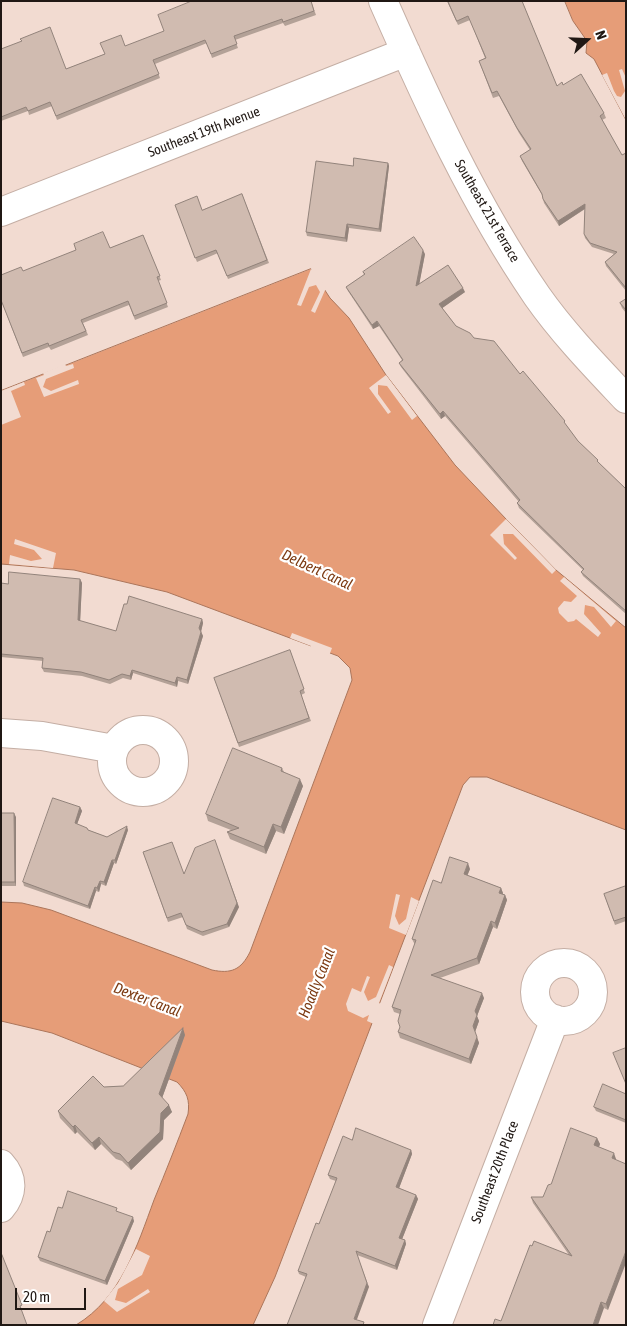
<!DOCTYPE html>
<html>
<head>
<meta charset="utf-8">
<style>
  body { margin:0 }
  #map { position:relative; width:627px; height:1326px; overflow:hidden; background:#f2dbd1; font-family:"Asap Condensed",sans-serif }
  canvas { display:block }
  .frame { position:absolute; inset:0; border:2px solid #201814; pointer-events:none }
  .north { position:absolute; left:562px; top:15px; width:50px; height:50px; -webkit-text-stroke:4px #fff; paint-order:stroke; rotate:70deg; font-size:14px; font-weight:700; line-height:20px; text-align:center; color:#201814 }
  .north::after { content:''; display:block; margin:auto; width:18px; height:22px; background:#201814; clip-path:polygon(50% 0,100% 100%,50% 72%,0 100%) }
  .scale { position:absolute; left:15px; top:1288px; width:71px; height:22px; box-sizing:border-box; border:2px solid #201814; border-top:0; padding-left:6px; font-size:15px; line-height:18px; white-space:nowrap; color:#201814; -webkit-text-stroke:4px #fff; paint-order:stroke }
</style>
</head>
<body>
<div id="map">
<canvas width="627" height="1326"></canvas>
<div class="frame"></div>
<div class="north">N</div>
<div class="scale">20 m</div>
</div>
<script>
const context = document.querySelector('canvas').getContext('2d');
context.lineJoin = 'round';
function fill(path, color) { context.fillStyle = color; context.fill(path, 'evenodd'); }
function strokePath(path, color, width, dash) { context.strokeStyle = color; context.lineWidth = width; context.lineCap = dash ? 'butt' : 'round'; context.setLineDash(dash || []); context.stroke(path); }
function drawText(font, color, halo, rows, align = 'center') {
  context.font = font + ' "Asap Condensed",sans-serif'; context.lineWidth = 4.5; context.setLineDash([]); context.textBaseline = 'middle'; context.strokeStyle = halo; context.fillStyle = color; for (const [text, x, y, turn = 0] of rows) {
    context.save(); context.translate(x, y); context.rotate((+turn || 0) * Math.PI / 180); context.textAlign = isNaN(turn) ? turn : align; if (halo) context.strokeText(text, 0, 0); context.fillText(text, 0, 0); context.restore();
  }
}
const water = new Path2D(`
  M 565,1 L 626,1 L 626,120 L 594,59 L 586,53 L 587,41 L 573,21 Z
  M 311,269 L 330,298 L 349,318 L 386,375 L 455,465 L 506,519 L 556,570 L 626,628 L 626,830 L 487,777 L 470,777 L 463,785 L 275,1277 L 253,1325 L 76,1325 C 121,1298 137,1246 154,1200 C 166,1171 177,1143 188,1114 C 190,1100 187,1092 177,1082 L 52,1033 L 1,1021 L 1,902 L 22,903 L 51,910 L 212,970 C 231,974 241,970 250,952 L 352,680 L 350,668 L 338,656 L 167,592 L 74,570 L 1,564 L 1,391 Z`);
const pier = new Path2D(`
  M 622,69 L 626,78 L 626,120 L 602,75 L 607,73 L 614,91 L 617,96 L 621,97 L 625,91 L 619,70 Z
  M 311,269 L 316,271 L 326,288 L 315,313 L 311,311 L 320,292 L 316,285 L 309,287 L 301,306 L 297,305 Z
  M 65,364 L 66,366 L 73,364 L 74,368 L 46,379 L 43,387 L 51,391 L 78,380 L 79,384 L 44,397 L 36,378 L 44,375 L 43,373 Z
  M 386,375 L 417,416 L 412,420 L 387,386 L 378,385 L 378,394 L 391,412 L 388,414 L 369,388 Z
  M 24,382 L 25,385 L 11,391 L 21,417 L 1,425 L 1,391 Z
  M 506,519 L 556,570 L 552,574 L 513,534 L 503,534 L 504,544 L 517,558 L 515,560 L 490,535 Z
  M 15,539 L 56,553 L 53,568 L 9,564 L 10,555 L 31,561 L 42,559 L 34,550 L 14,544 Z
  M 564,577 L 616,621 L 611,627 L 594,607 L 585,605 L 584,614 L 601,633 L 598,637 L 576,619 L 574,621 L 568,622 L 559,613 L 558,608 L 564,601 L 571,602 L 577,596 L 560,581 Z
  M 292,633 L 332,648 L 329,656 L 310,649 L 311,646 L 290,638 Z
  M 396,894 L 400,895 L 395,916 L 399,925 L 406,919 L 411,897 L 419,901 L 406,935 L 389,928 Z
  M 389,965 L 393,967 L 379,1003 L 381,1004 L 374,1024 L 367,1021 L 369,1015 L 363,1018 L 348,1011 L 346,1004 L 352,988 L 361,992 L 367,976 L 370,977 L 364,992 L 368,1001 L 376,997 Z
  M 136,1249 L 150,1256 L 142,1275 L 118,1289 L 115,1300 L 126,1303 L 148,1289 L 150,1292 L 117,1312 L 104,1301 L 118,1283 Z`);
const minor = new Path2D(`
  M 383,1 C 428,103 474,204 537,296 C 563,333 595,366 626,399
  M 1,212 L 406,52
  M112 761a31 31 0 1 1 62 0a31 31 0 1 1-62 0Z
  M 1,733 L 42,736 L 114,749
  M535 992a29 29 0 1 1 58 0a29 29 0 1 1-58 0Z
  M 1,1164 C 14,1178 13,1194 1,1208
  M 437,1325 L 555,1019`);
const wall = new Path2D(`
  M 311,1 L 316,15 L 285,26 L 283,23 L 235,40 L 238,48 L 212,58 L 207,43 L 155,64 L 160,78 L 57,120 L 52,106 L 29,115 L 28,111 L 1,121 L 1,49 L 66,69 L 125,46 Z
  M 447,1 L 522,1 L 557,86 L 563,85 L 604,113 L 606,118 L 602,120 L 622,155 L 626,153 L 626,291 L 606,266 L 605,262 L 614,254 L 592,247 L 585,238 L 584,234 L 585,209 L 559,226 L 544,203 L 542,195 L 522,161 L 520,156 L 530,150 L 519,133 L 499,96 L 493,98 L 479,61 L 485,58 L 470,20 L 458,25 Z
  M 388,163 L 389,166 L 381,232 L 349,228 L 347,242 L 307,236 L 306,232 L 353,166 Z
  M 242,194 L 269,263 L 228,279 L 218,253 L 197,262 L 175,205 L 202,210 Z
  M 143,235 L 161,280 L 158,281 L 168,307 L 135,320 L 129,305 L 83,323 L 88,335 L 51,350 L 49,347 L 23,357 L 1,300 L 23,271 L 110,248 Z
  M 425,254 L 419,284 L 465,292 L 442,308 L 456,326 L 474,338 L 520,374 L 566,425 L 578,441 L 599,463 L 626,489 L 626,614 L 583,576 L 581,572 L 583,570 L 519,508 L 517,503 L 519,502 L 445,416 L 441,419 L 401,367 L 399,363 L 402,360 L 379,326 L 373,329 L 348,291 L 346,287 L 364,275 L 363,272 Z
  M 626,299 L 626,313 L 622,308 L 620,303 Z
  M 80,579 L 82,583 L 80,621 L 116,631 L 202,619 L 203,623 L 201,631 L 203,636 L 188,684 L 178,681 L 177,687 L 133,673 L 131,680 L 123,678 L 110,684 L 82,676 L 44,672 L 42,668 L 43,661 L 1,657 L 1,583 L 8,584 Z
  M 290,650 L 305,693 L 301,695 L 311,721 L 239,747 L 214,678 Z
  M 282,768 L 284,772 L 303,786 L 284,834 L 276,831 L 266,854 L 230,839 L 227,832 L 231,830 L 208,821 L 206,814 Z
  M 80,807 L 82,811 L 77,824 L 88,830 L 107,837 L 128,830 L 116,864 L 114,863 L 106,886 L 101,884 L 99,892 L 96,891 L 90,909 L 24,886 L 23,882 Z
  M 1,810 L 2,813 L 16,817 L 16,886 L 1,886 Z
  M 143,852 L 184,874 L 239,907 L 229,927 L 203,936 L 187,929 L 183,917 L 168,922 Z
  M 470,869 L 467,875 L 501,888 L 503,894 L 505,895 L 507,900 L 497,929 L 493,927 L 479,964 L 440,978 L 484,998 L 477,1016 L 479,1021 L 475,1032 L 479,1043 L 471,1064 L 400,1038 L 398,1032 L 400,1027 L 400,1014 L 394,1012 L 392,1007 L 415,945 L 412,939 L 441,883 Z
  M 626,886 L 626,921 L 615,925 L 604,894 Z
  M 185,1035 L 162,1098 L 172,1112 L 164,1120 L 163,1139 L 131,1170 L 122,1161 L 116,1159 L 101,1144 L 95,1150 L 77,1132 L 75,1134 L 60,1118 L 58,1111 L 104,1087 L 123,1086 Z
  M 626,1094 L 626,1123 L 596,1111 L 594,1107 Z
  M 597,1138 L 600,1144 L 599,1147 L 616,1159 L 608,1310 L 604,1308 L 501,1321 L 569,1255 L 533,1203 L 531,1197 L 543,1197 L 551,1184 Z
  M 352,1140 L 411,1150 L 412,1154 L 399,1188 L 416,1195 L 418,1199 L 402,1239 L 405,1240 L 406,1244 L 397,1270 L 357,1255 L 369,1287 L 287,1325 L 306,1277 L 299,1274 L 298,1271 L 319,1224 L 336,1181 L 330,1179 L 328,1175 Z
  M 62,1208 L 118,1212 L 134,1221 L 107,1285 L 40,1261 L 38,1257 L 50,1232 Z`);
const shadedWall = new Path2D(`
  M 388,163 L 389,166 L 381,232 L 379,229 Z
  M 585,204 L 586,208 L 559,226 L 558,221 Z
  M 347,224 L 349,228 L 347,242 L 345,238 Z
  M 423,250 L 425,254 L 418,291 L 416,286 Z
  M 463,288 L 465,292 L 441,309 L 439,304 Z
  M 377,321 L 379,326 L 373,329 L 372,325 Z
  M 443,411 L 445,416 L 441,419 L 440,414 Z
  M 80,579 L 82,583 L 80,624 L 78,620 Z
  M 202,619 L 203,623 L 201,632 L 199,628 Z
  M 201,632 L 203,636 L 188,684 L 187,680 Z
  M 132,670 L 133,673 L 131,680 L 130,676 Z
  M 177,677 L 178,681 L 177,687 L 175,683 Z
  M 300,779 L 303,786 L 284,834 L 281,827 Z
  M 80,807 L 82,811 L 76,827 L 75,823 Z
  M 14,813 L 16,817 L 16,886 L 15,882 Z
  M 273,824 L 276,831 L 266,854 L 264,847 Z
  M 127,826 L 128,830 L 116,864 L 115,860 Z
  M 216,844 L 239,907 L 229,927 L 227,924 Z
  M 112,860 L 114,863 L 106,886 L 104,882 Z
  M 468,863 L 470,869 L 466,879 L 464,874 Z
  M 100,881 L 101,884 L 99,892 L 97,888 Z
  M 95,887 L 96,891 L 90,909 L 88,906 Z
  M 501,888 L 503,893 L 501,898 L 499,893 Z
  M 505,895 L 507,900 L 497,929 L 495,923 Z
  M 491,921 L 493,927 L 479,964 L 477,958 Z
  M 482,993 L 484,998 L 477,1016 L 479,1021 L 475,1032 L 473,1026 L 475,1011 Z
  M 183,1028 L 185,1035 L 161,1101 L 159,1094 Z
  M 477,1037 L 479,1043 L 471,1064 L 469,1059 Z
  M 169,1105 L 172,1112 L 164,1120 L 163,1139 L 131,1170 L 128,1163 L 161,1113 Z
  M 75,1125 L 77,1132 L 75,1134 L 73,1127 Z
  M 99,1137 L 101,1144 L 95,1150 L 92,1143 Z
  M 597,1138 L 600,1144 L 597,1152 L 594,1145 Z
  M 411,1150 L 412,1154 L 398,1191 L 396,1187 Z
  M 614,1153 L 616,1159 L 614,1164 L 612,1158 Z
  M 416,1195 L 418,1199 L 401,1242 L 399,1238 Z
  M 133,1217 L 134,1221 L 107,1285 L 105,1281 Z
  M 405,1240 L 406,1244 L 397,1270 L 395,1266 Z
  M 626,1251 L 626,1263 L 608,1310 L 606,1304 Z
  M 367,1283 L 369,1287 L 356,1322 L 354,1319 Z
  M 601,1302 L 604,1308 L 598,1325 L 593,1325 Z`);
const building = new Path2D(`
  M 192,1 L 311,1 L 314,11 L 283,22 L 282,19 L 234,36 L 237,44 L 211,54 L 205,40 L 153,60 L 159,74 L 56,116 L 50,102 L 28,111 L 26,107 L 1,117 L 1,49 L 22,41 L 20,39 L 50,27 L 66,69 L 105,54 L 100,43 L 121,35 L 125,46 L 164,31 L 158,15 Z
  M 448,1 L 522,1 L 557,86 L 562,82 L 563,85 L 581,74 L 604,113 L 600,116 L 622,155 L 626,153 L 626,288 L 605,262 L 617,252 L 590,243 L 584,234 L 585,204 L 558,221 L 543,199 L 542,194 L 520,156 L 531,149 L 517,128 L 497,91 L 492,93 L 479,61 L 486,58 L 468,16 L 457,21 Z
  M 354,158 L 388,163 L 379,229 L 347,224 L 345,238 L 306,232 L 316,161 L 353,166 Z
  M 242,194 L 267,260 L 227,276 L 216,250 L 195,258 L 175,205 L 197,196 L 202,210 Z
  M 103,232 L 110,248 L 143,235 L 160,276 L 157,277 L 167,303 L 134,316 L 128,301 L 81,320 L 86,331 L 49,346 L 48,343 L 22,353 L 1,300 L 1,275 L 21,267 L 23,271 L 76,250 L 74,244 Z
  M 414,237 L 423,250 L 416,286 L 448,265 L 463,288 L 439,304 L 456,326 L 470,333 L 474,338 L 494,341 L 520,374 L 523,371 L 565,421 L 564,422 L 578,441 L 598,460 L 597,461 L 626,489 L 626,611 L 581,572 L 584,569 L 517,503 L 520,500 L 443,411 L 440,414 L 399,363 L 403,360 L 377,321 L 372,325 L 346,287 L 365,274 L 363,272 Z
  M 626,299 L 626,310 L 620,303 Z
  M 9,572 L 80,579 L 78,620 L 116,631 L 124,604 L 127,604 L 129,596 L 202,619 L 199,628 L 201,632 L 187,680 L 177,677 L 175,683 L 132,670 L 130,676 L 122,674 L 109,680 L 81,672 L 42,668 L 43,658 L 1,654 L 1,583 L 8,584 Z
  M 290,650 L 304,689 L 300,691 L 309,718 L 238,743 L 214,678 Z
  M 233,748 L 282,768 L 281,771 L 300,779 L 281,827 L 273,824 L 264,847 L 227,832 L 239,828 L 206,814 Z
  M 53,798 L 80,807 L 75,823 L 87,828 L 88,830 L 107,837 L 127,826 L 115,860 L 112,860 L 104,882 L 100,881 L 97,888 L 95,887 L 88,906 L 23,882 Z
  M 1,813 L 14,813 L 15,882 L 1,882 Z
  M 215,840 L 237,903 L 227,924 L 202,932 L 186,925 L 181,913 L 167,918 L 143,852 L 172,842 L 184,874 L 195,848 Z
  M 450,857 L 468,863 L 464,874 L 501,888 L 499,893 L 505,895 L 495,923 L 491,921 L 477,958 L 431,975 L 482,993 L 475,1011 L 477,1015 L 473,1026 L 477,1037 L 469,1059 L 398,1032 L 400,1027 L 398,1021 L 401,1010 L 392,1007 L 416,940 L 412,939 L 433,880 L 441,883 Z
  M 626,886 L 626,917 L 614,921 L 604,894 Z
  M 183,1028 L 159,1094 L 169,1105 L 161,1113 L 160,1132 L 128,1163 L 120,1154 L 113,1152 L 99,1137 L 92,1143 L 75,1125 L 73,1127 L 58,1111 L 93,1076 L 104,1087 L 123,1086 Z
  M 626,1048 L 626,1084 L 613,1053 Z
  M 603,1084 L 626,1094 L 626,1120 L 594,1107 Z
  M 356,1128 L 411,1150 L 396,1187 L 416,1195 L 399,1238 L 405,1240 L 395,1266 L 356,1251 L 367,1283 L 354,1319 L 364,1322 L 363,1325 L 287,1325 L 307,1274 L 298,1271 L 316,1223 L 319,1224 L 337,1178 L 328,1175 L 343,1136 L 352,1140 Z
  M 571,1128 L 597,1138 L 594,1145 L 614,1153 L 612,1158 L 626,1164 L 626,1251 L 606,1304 L 601,1302 L 593,1325 L 493,1325 L 495,1319 L 501,1321 L 530,1245 L 532,1246 L 534,1241 L 572,1256 L 531,1197 L 543,1197 L 548,1185 L 551,1184 Z
  M 68,1191 L 117,1208 L 116,1211 L 133,1217 L 105,1281 L 38,1257 L 47,1231 L 50,1232 L 58,1207 L 62,1208 Z
  M 2,1255 L 22,1305 L 20,1306 L 27,1325 L 1,1325 L 1,1256 Z`);
const streetNames = [
  ["Southeast 19th Avenue",204,132,-21],
  ["Southeast 21st Terrace",487,211,60],
  ["Southeast 20th Place",495,1172,-69]
];
const waterNames = [
  ["Delbert Canal",317,570,25],
  ["Hoadly Canal",317,983,-68],
  ["Dexter Canal",147,1000,21]
];
fill(water, '#e69d78');
strokePath(water, '#ab755a', 1);
fill(pier, '#f2dbd1');
strokePath(minor, '#c4aea4', 30);
strokePath(minor, '#fff', 28);
fill(wall, '#b3a197');
fill(shadedWall, '#92837b');
fill(building, '#d0bbb0');
strokePath(building, '#92837b', 1);
drawText('14px', '#201814', '#fff', streetNames);
drawText('italic 15px', '#7d3b13', '#fff', waterNames);
</script>
</body>
</html>
